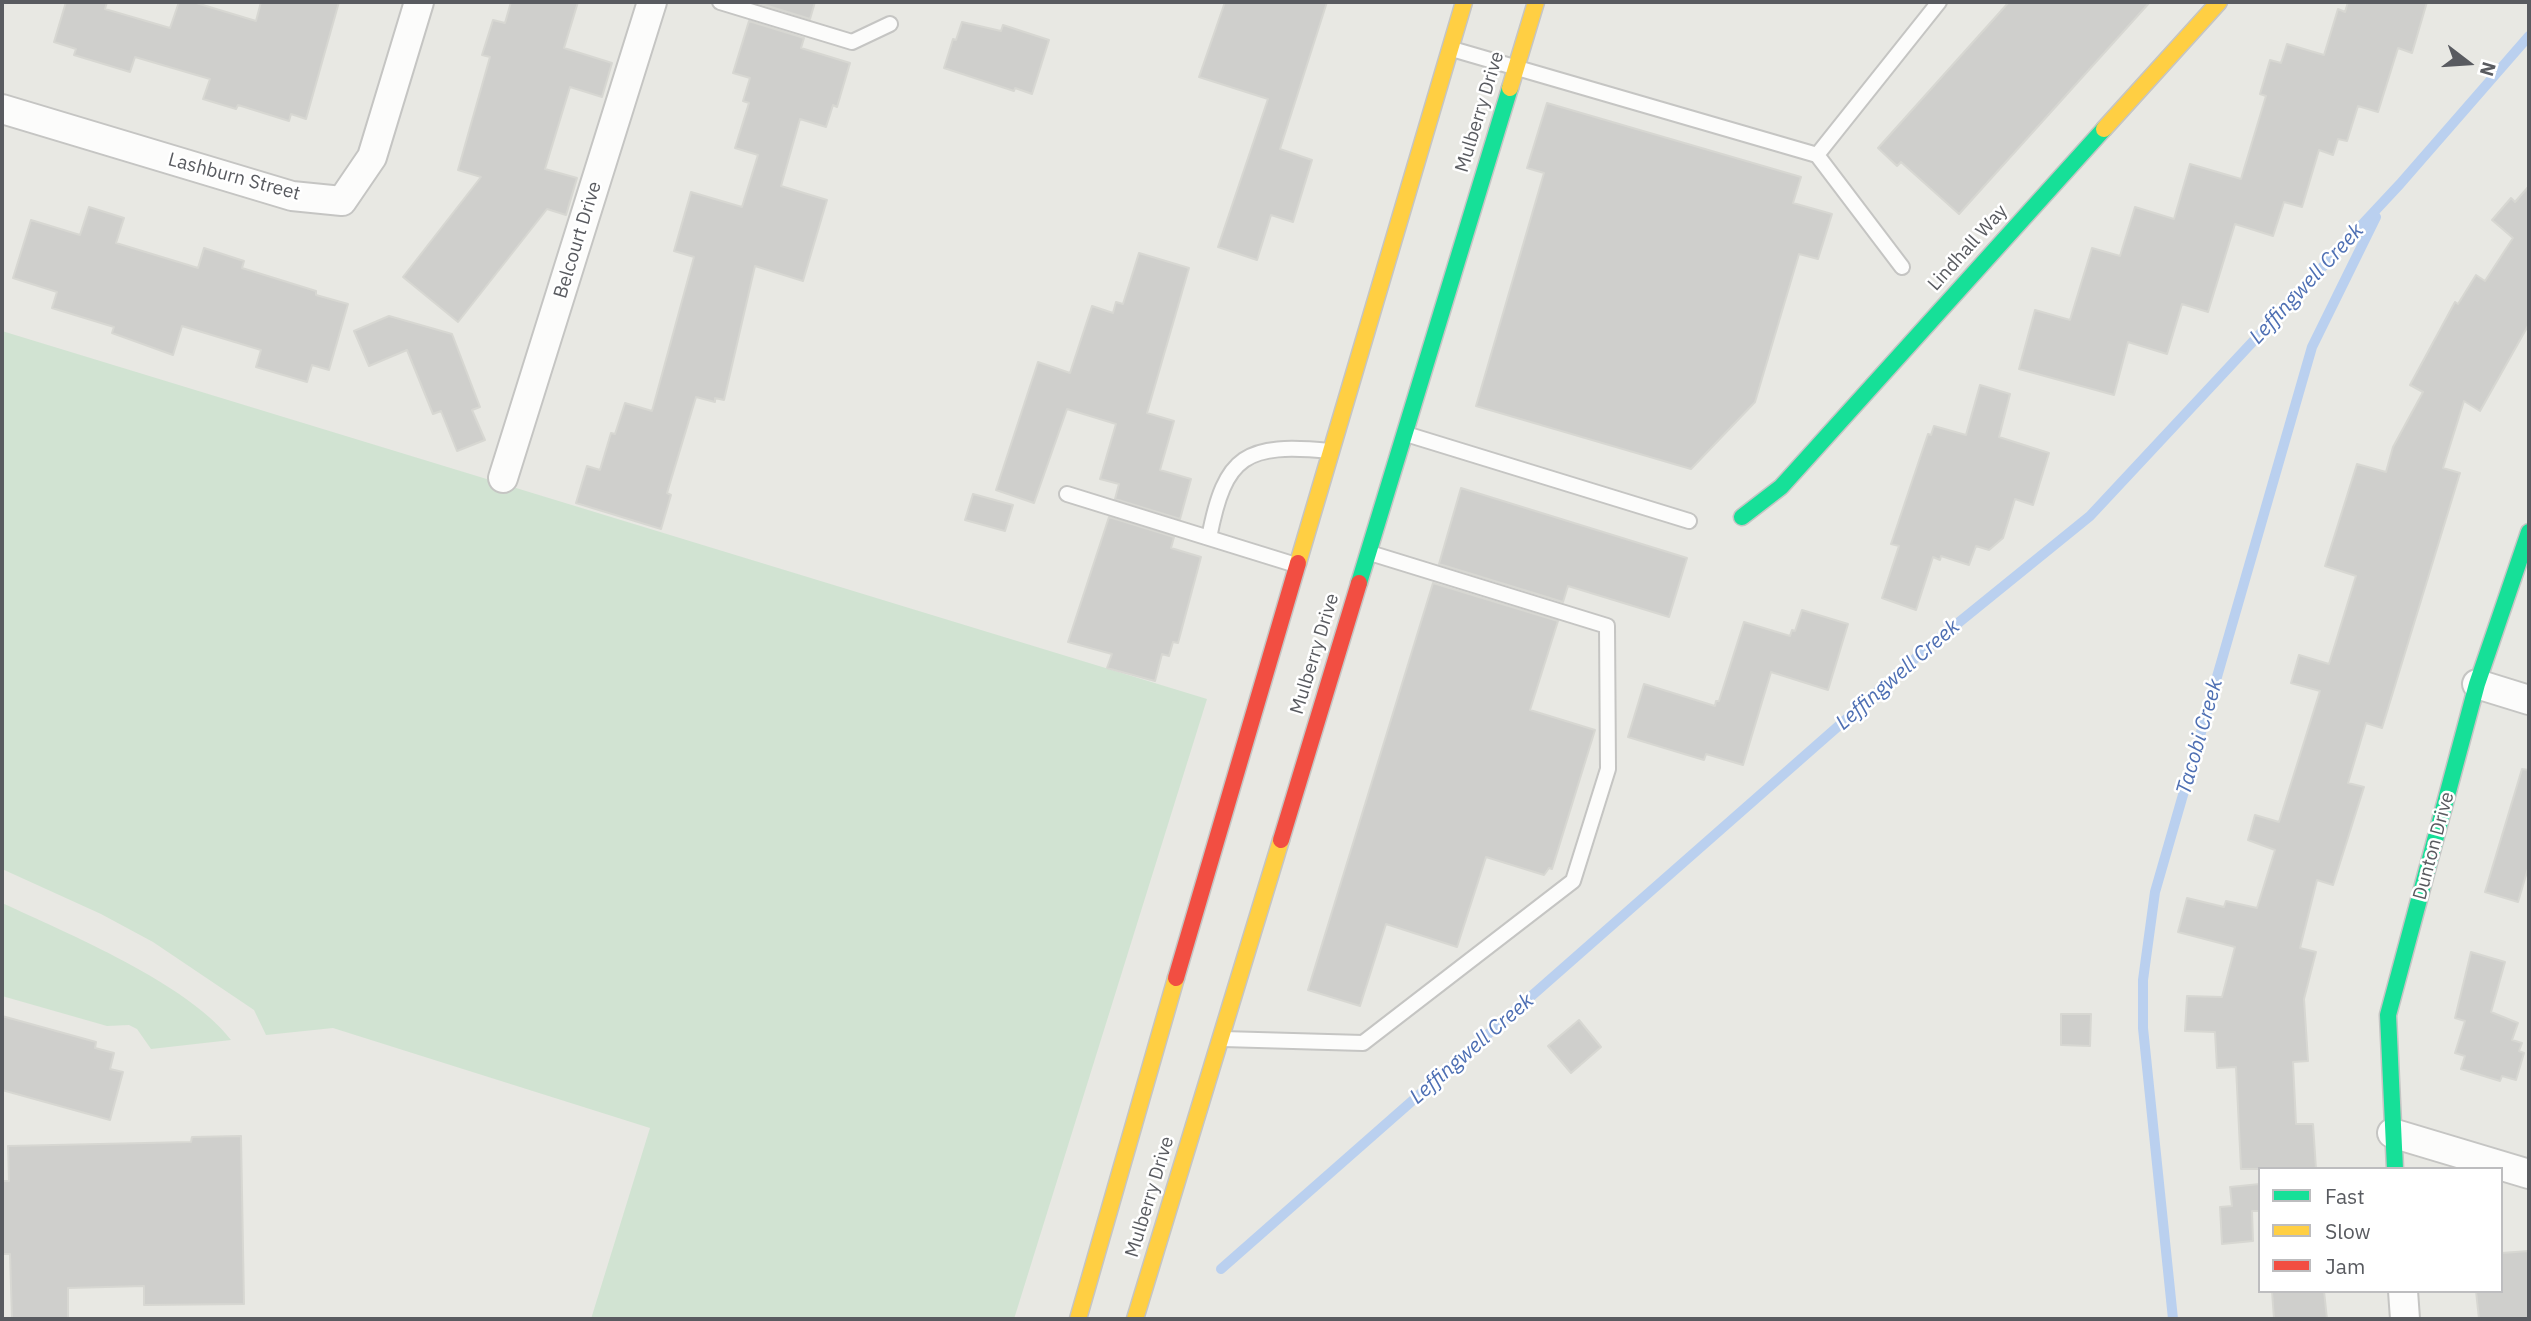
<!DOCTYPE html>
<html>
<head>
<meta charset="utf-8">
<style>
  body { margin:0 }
  #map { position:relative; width:2531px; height:1321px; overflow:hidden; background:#e8e8e3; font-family:"IBM Plex Sans",sans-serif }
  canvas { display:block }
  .frame { position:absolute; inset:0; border:4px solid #595b60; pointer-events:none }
  .legend { position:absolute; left:2258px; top:1167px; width:245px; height:126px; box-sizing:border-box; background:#fff; border:2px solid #bdbdbf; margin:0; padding:9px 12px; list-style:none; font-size:21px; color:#595b60 }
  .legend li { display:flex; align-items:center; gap:14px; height:35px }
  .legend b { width:35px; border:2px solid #bdbdbf }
  .north { position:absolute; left:2433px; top:28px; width:70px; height:70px; -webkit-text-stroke:5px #fff; paint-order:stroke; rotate:107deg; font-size:19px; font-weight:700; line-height:28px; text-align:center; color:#595b60 }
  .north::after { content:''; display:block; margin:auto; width:24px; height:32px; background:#595b60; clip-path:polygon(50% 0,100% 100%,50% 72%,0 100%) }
</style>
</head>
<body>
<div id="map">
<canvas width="2531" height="1321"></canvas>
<div class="frame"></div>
<ul class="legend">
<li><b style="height:9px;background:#16e098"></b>Fast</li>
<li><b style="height:9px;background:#ffcf43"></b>Slow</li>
<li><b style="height:9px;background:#f24e42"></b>Jam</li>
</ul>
<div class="north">N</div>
</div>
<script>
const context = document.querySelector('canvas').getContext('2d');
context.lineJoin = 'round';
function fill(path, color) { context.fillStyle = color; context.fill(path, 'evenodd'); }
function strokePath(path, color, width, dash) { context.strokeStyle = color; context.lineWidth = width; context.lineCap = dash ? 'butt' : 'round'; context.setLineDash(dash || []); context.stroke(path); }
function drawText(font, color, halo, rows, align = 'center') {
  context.font = font + ' "IBM Plex Sans",sans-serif'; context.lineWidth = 5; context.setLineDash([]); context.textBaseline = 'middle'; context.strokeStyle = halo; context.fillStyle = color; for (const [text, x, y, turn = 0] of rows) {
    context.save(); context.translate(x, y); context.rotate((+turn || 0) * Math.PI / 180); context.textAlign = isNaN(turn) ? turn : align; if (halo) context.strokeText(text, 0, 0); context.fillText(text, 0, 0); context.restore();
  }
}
const green = new Path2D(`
  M 2,331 L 1207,699 L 1014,1319 L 591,1319 L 650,1128 L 333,1028 L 266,1035 L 254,1010 L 153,942 L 101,914 L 2,869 Z
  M 2,903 C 67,933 189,984 231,1040 L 151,1049 L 137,1029 L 129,1025 L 107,1026 L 2,996 Z`);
const stream = new Path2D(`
  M 1221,1269 L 1926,649 L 2090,516 L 2400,184 L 2529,36
  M 2173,1319 L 2143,1028 L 2143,980 L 2155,892 L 2312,347 L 2376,217`);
const building = new Path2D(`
  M 66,2 L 107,2 L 105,9 L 170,28 L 179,2 L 193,2 L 256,21 L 261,2 L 339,2 L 306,119 L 291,114 L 289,121 L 238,105 L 236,109 L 203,99 L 210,79 L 135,57 L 130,72 L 74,55 L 76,49 L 54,42 Z
  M 511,2 L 578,2 L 564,48 L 612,63 L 602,97 L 570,87 L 545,169 L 577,178 L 566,215 L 547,209 L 458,322 L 403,277 L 481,177 L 458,170 L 490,57 L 482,55 L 493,20 L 505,23 Z
  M 755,2 L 815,2 L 810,19 Z
  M 1225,2 L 1327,2 L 1280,149 L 1312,160 L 1293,222 L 1271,215 L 1257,260 L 1218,247 L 1268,99 L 1199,77 Z
  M 2009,2 L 2150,2 L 1959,214 L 1901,162 L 1897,166 L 1878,148 Z
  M 2348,2 L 2427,2 L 2412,53 L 2398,48 L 2378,112 L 2358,106 L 2347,141 L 2338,139 L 2333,155 L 2319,150 L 2302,207 L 2284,202 L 2273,236 L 2235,224 L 2208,312 L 2182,304 L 2167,354 L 2128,342 L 2114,395 L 2019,369 L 2035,310 L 2070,320 L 2092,248 L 2120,256 L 2135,207 L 2174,219 L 2190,164 L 2241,179 L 2266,96 L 2260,94 L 2270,60 L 2281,63 L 2287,44 L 2324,55 L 2338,9 L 2345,12 Z
  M 749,21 L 804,38 L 801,48 L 850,63 L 837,107 L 833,105 L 826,127 L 800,119 L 781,186 L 827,200 L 803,281 L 755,266 L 724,400 L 715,398 L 715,402 L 696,397 L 667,493 L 671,495 L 661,529 L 576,503 L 587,466 L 600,470 L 611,433 L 615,434 L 625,403 L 652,411 L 694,257 L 674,251 L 691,192 L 742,207 L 758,155 L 735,148 L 749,103 L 743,101 L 750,78 L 733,73 Z
  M 962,22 L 1001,31 L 1003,25 L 1049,40 L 1032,94 L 1015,88 L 1014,91 L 944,68 L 953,39 L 956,40 Z
  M 1547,103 L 1801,177 L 1793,203 L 1832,214 L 1818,259 L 1799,254 L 1755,402 L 1691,469 L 1476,406 L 1544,173 L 1527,168 Z
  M 2529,186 L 2529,324 L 2480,411 L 2464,401 L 2443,468 L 2460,473 L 2382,728 L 2366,723 L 2348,783 L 2364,787 L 2333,885 L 2317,880 L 2300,948 L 2316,952 L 2304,999 L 2308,1061 L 2293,1062 L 2296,1124 L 2313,1124 L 2316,1169 L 2241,1169 L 2236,1067 L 2217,1068 L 2215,1032 L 2185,1031 L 2187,996 L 2222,997 L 2235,947 L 2178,932 L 2187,898 L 2224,907 L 2226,901 L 2257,908 L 2275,850 L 2248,840 L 2255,815 L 2279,822 L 2320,691 L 2291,683 L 2299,655 L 2329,664 L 2356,576 L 2325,566 L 2357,464 L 2386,472 L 2393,447 L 2423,392 L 2410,385 L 2455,302 L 2458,304 L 2476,275 L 2485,281 L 2513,238 L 2492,220 L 2511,198 L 2515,202 Z
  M 89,207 L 124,218 L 116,243 L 198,268 L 204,248 L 244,261 L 242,268 L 316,291 L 316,295 L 348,304 L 329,370 L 312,365 L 307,382 L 256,367 L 261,350 L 182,326 L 173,355 L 112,333 L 114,327 L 52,308 L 57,292 L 13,278 L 31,220 L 80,235 Z
  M 1139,253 L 1189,268 L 1147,413 L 1174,421 L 1160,470 L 1191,479 L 1180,519 L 1115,499 L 1119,484 L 1100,479 L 1116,424 L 1067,409 L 1034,503 L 996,490 L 1038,362 L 1070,373 L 1092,306 L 1113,313 L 1116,302 L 1123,304 Z
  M 389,316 L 452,334 L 480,407 L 472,410 L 485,440 L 457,451 L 441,411 L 433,414 L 407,350 L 369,366 L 354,331 Z
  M 1980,385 L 2010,394 L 1999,437 L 2049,453 L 2033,505 L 2015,499 L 2003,538 L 1989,550 L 1976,546 L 1969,565 L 1941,556 L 1940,560 L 1933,557 L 1916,610 L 1882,598 L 1899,546 L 1891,544 L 1928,434 L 1931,435 L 1934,426 L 1966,435 Z
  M 1461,488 L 1687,558 L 1669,617 L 1568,586 L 1563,602 L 1439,564 Z
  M 973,494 L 1013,505 L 1005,531 L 965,520 Z
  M 1109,517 L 1174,537 L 1171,548 L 1201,557 L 1178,643 L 1173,642 L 1169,656 L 1162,654 L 1155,681 L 1107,668 L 1112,654 L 1068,642 Z
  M 1433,583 L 1558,621 L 1530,710 L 1595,730 L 1552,869 L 1549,868 L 1544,875 L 1486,857 L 1457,947 L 1386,924 L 1360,1006 L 1308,990 Z
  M 1802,610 L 1848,624 L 1828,690 L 1771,672 L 1743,765 L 1706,754 L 1704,760 L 1628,737 L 1644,684 L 1715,706 L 1716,701 L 1719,701 L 1744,622 L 1790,636 L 1792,630 L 1795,631 Z
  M 2522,769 L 2529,770 L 2529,865 L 2518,902 L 2485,892 Z
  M 2471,952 L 2505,962 L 2491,1012 L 2518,1023 L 2512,1040 L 2522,1043 L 2519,1051 L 2524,1053 L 2516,1080 L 2502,1076 L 2500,1081 L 2461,1069 L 2465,1056 L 2455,1053 L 2465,1021 L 2455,1018 Z
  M 2061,1014 L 2091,1014 L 2090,1046 L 2061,1045 Z
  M 2,1016 L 96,1042 L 95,1048 L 114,1053 L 110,1069 L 123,1072 L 110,1120 L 2,1090 Z
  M 1579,1020 L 1601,1047 L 1571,1073 L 1548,1046 Z
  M 241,1136 L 244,1304 L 144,1305 L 144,1286 L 68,1288 L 68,1319 L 12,1319 L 10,1254 L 2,1254 L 2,1181 L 9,1181 L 8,1146 L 191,1142 L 192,1137 Z
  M 2260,1184 L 2260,1211 L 2252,1211 L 2253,1241 L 2222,1244 L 2220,1207 L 2232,1206 L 2230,1187 Z
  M 2529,1251 L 2529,1319 L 2479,1319 L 2476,1291 L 2501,1291 L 2501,1253 Z
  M 2272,1291 L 2324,1291 L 2327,1319 L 2274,1319 Z`);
const lane = new Path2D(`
  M 720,2 L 852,42 L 890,24
  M 1452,49 L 1817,155 L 1902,267
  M 1817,155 L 1939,2
  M 1406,434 L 1689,521
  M 1067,494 L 1296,565
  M 1209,538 C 1225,454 1246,443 1330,451
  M 1223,1039 L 1363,1043 L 1573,881 L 1608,769 L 1607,626 L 1370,553`);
const street = new Path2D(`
  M 2,109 L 292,196 L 342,201 L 372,157 L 419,2
  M 503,478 L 652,2
  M 2477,684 L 2529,700
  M 2392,1133 L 2529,1174
  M 2403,1291 L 2405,1319`);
const fast = new Path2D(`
  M 1742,517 L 1781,487 L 2104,129
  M 1359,583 L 1510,88
  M 2395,1169 L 2388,1015 L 2477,684 L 2529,532`);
const slow = new Path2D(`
  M 1510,88 L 1536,2
  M 2104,129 L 2219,2
  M 1298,563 L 1464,2
  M 1078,1319 L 1176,978
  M 1135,1319 L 1281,840`);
const jam = new Path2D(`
  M 1281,840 L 1359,583
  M 1176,978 L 1298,563`);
const streetNames = [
  ["Mulberry Drive",1480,112,-73],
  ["Lashburn Street",234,177,15],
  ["Belcourt Drive",578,240,-73],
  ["Lindhall Way",1968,248,-48],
  ["Mulberry Drive",1315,654,-73],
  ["Dunton Drive",2434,846,-75],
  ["Mulberry Drive",1150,1197,-73]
];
const waterNames = [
  ["Leffingwell Creek",2307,284,-47],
  ["Leffingwell Creek",1898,675,-41],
  ["Tacobi Creek",2200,737,-74],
  ["Leffingwell Creek",1472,1049,-41]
];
fill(green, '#d1e3d2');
strokePath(stream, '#bad0ef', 10);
fill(building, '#cfcfcc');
strokePath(building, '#d7d7d2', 2);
strokePath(lane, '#c5c5c3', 18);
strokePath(street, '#c5c5c3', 32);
strokePath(fast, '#c5c5c4', 19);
strokePath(slow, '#c5c5c4', 19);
strokePath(jam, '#c5c5c4', 19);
strokePath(lane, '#fcfcfb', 14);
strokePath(street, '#fcfcfb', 28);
strokePath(fast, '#16e098', 16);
strokePath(slow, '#ffcf43', 16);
strokePath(jam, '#f24e42', 16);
drawText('19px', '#595b60', '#fff', streetNames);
drawText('italic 21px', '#4e6fb3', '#fff', waterNames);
</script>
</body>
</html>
